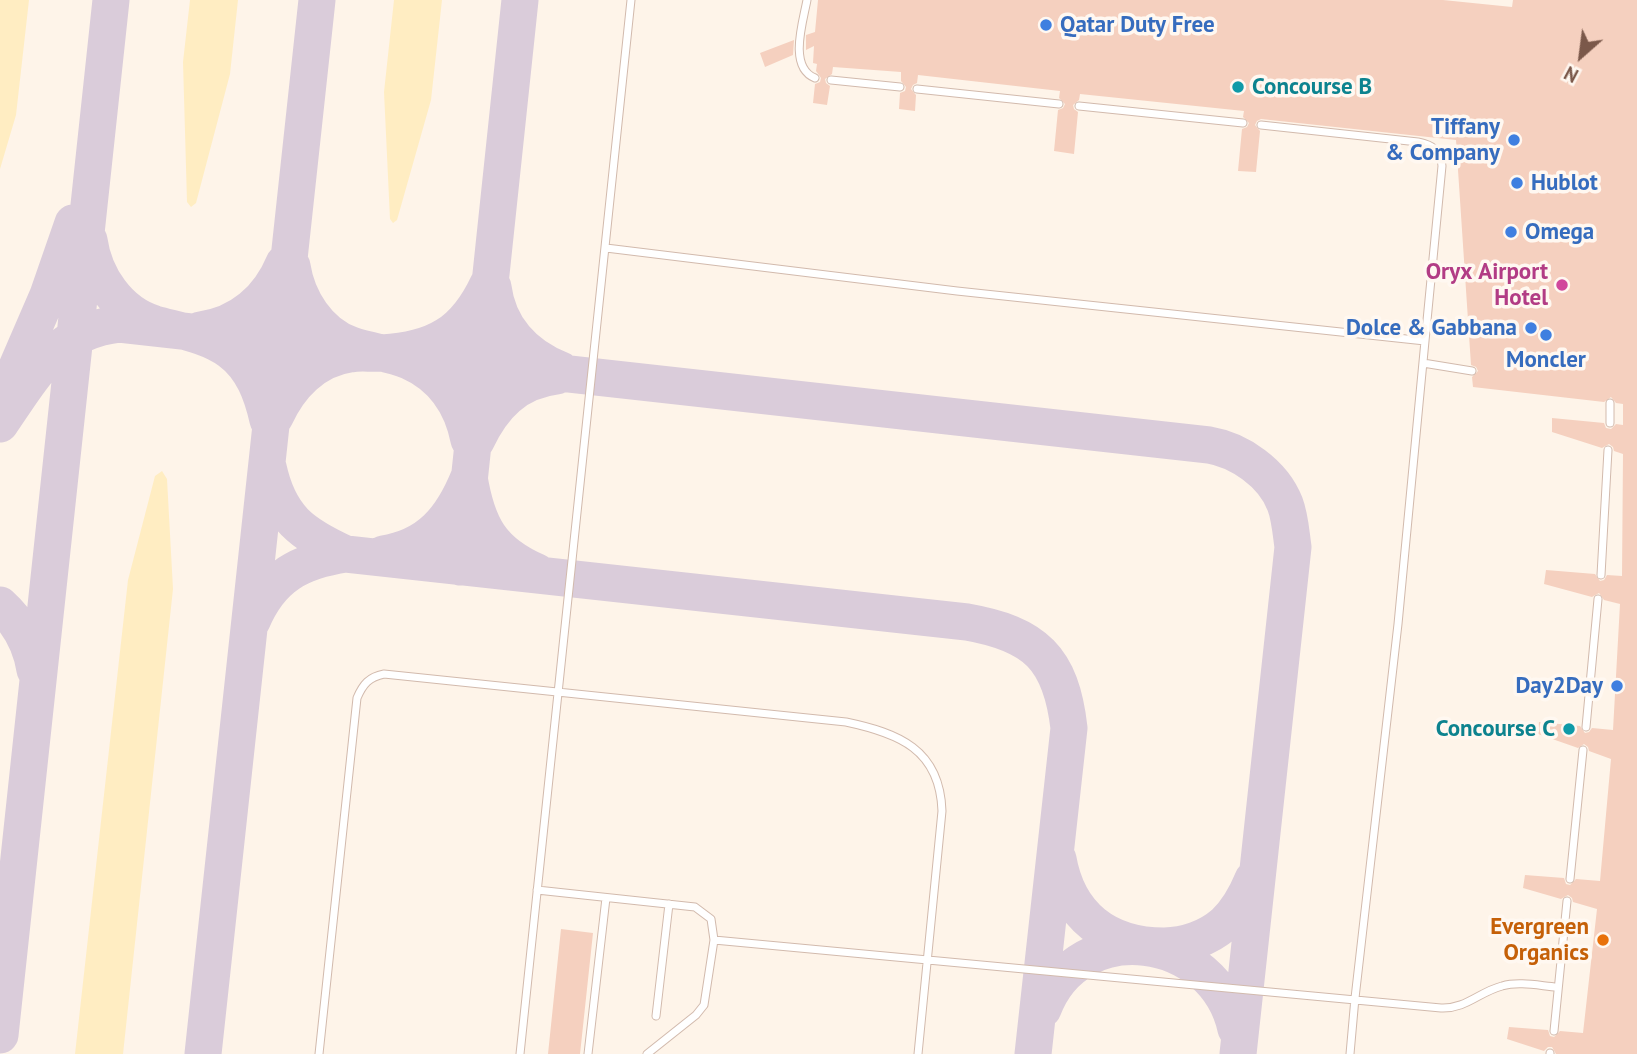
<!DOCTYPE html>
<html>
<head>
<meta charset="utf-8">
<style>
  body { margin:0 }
  #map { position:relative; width:1637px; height:1054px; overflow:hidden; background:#fef4e9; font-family:"PT Sans",sans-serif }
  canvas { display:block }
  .north { position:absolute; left:1546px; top:21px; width:70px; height:70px; -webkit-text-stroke:5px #fff8f1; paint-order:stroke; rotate:208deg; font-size:19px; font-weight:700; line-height:28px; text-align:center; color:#7b584a }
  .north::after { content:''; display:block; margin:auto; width:24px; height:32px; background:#7b584a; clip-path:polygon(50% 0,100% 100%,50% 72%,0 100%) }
</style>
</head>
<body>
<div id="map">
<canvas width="1637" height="1054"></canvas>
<div class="north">N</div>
</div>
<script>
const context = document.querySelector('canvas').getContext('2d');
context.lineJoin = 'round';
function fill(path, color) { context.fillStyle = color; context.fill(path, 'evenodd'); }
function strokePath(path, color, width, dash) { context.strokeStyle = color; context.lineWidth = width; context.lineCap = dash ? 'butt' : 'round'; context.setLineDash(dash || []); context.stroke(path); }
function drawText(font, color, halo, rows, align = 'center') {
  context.font = font + ' "PT Sans",sans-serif'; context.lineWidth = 7; context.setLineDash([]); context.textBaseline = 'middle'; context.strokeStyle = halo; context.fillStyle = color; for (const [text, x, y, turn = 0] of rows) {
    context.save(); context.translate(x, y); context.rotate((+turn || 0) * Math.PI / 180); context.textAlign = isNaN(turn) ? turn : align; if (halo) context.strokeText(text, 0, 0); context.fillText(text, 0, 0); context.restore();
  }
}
const sand = new Path2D(`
  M 0,0 L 29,0 L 16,115 L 0,169 Z
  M 190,0 L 238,0 L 230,74 L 196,203 L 191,207 L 187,202 L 183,62 Z
  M 394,0 L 442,0 L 431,100 L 397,220 L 393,223 L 390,219 L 384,92 Z
  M 162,471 L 167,479 L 173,589 L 123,1054 L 75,1054 L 128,580 L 155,476 Z`);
const taxiway = new Path2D(`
  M 89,240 C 94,276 118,313 155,324 C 181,331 208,335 230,351 C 253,368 262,394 268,420
  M 292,266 C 297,299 318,333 351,345 C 370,352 391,353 409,361 C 443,376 462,404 469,440
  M 493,287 C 498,327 524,356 561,370
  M 200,330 C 240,325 269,299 284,263
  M 7,390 L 48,295 L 73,223
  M 275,417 C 289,386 314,359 350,354 C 360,352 372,354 382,353 C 435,350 465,333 488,284
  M 0,424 C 33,376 56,331 119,324 L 1209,445 C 1239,450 1273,473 1285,504 C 1290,517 1291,533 1293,547 L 1238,1054
  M 476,441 C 493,405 516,381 557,376
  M 346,554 L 967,622 C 1035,634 1061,658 1069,728 L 1033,1054
  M 383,554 C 429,547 452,519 469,477 C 477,526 491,552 537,572
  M 460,567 L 520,0
  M 0,605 C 20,623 31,644 35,670
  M 252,621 C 271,576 300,561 346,554 C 302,534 279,518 268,467
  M 1058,859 C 1068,916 1107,946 1164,946 C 1185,946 1208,938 1224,924 C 1237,912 1246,896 1253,879
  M 1043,1009 C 1079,914 1215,933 1236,1029
  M 0,1035 L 111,0
  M 203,1054 L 317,0`);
const building = new Path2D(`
  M 818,0 L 1443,0 L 1512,7 L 1513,0 L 1637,0 L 1637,1054 L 1556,1054 L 1552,1047 L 1548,1047 L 1544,1051 L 1507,1039 L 1509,1027 L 1548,1030 L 1550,1036 L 1554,1037 L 1560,1031 L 1583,1033 L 1597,909 L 1573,902 L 1572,898 L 1568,895 L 1561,899 L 1523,888 L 1525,875 L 1564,878 L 1566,884 L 1570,885 L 1576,879 L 1600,881 L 1611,759 L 1589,751 L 1588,747 L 1584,744 L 1578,748 L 1538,734 L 1539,722 L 1580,726 L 1585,733 L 1589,732 L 1592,728 L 1613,730 L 1620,604 L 1604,600 L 1599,593 L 1592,597 L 1544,584 L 1546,570 L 1595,574 L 1600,581 L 1604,580 L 1607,575 L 1622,576 L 1623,454 L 1614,451 L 1613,447 L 1609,444 L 1602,448 L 1552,432 L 1552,418 L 1604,423 L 1606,428 L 1611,429 L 1616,424 L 1623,425 L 1623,404 L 1616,403 L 1611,397 L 1604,402 L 1473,387 L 1472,377 L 1478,371 L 1476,367 L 1471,365 L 1456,140 L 1261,119 L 1257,121 L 1255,125 L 1260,131 L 1256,172 L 1238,171 L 1242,129 L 1247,127 L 1249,123 L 1243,117 L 1244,111 L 1080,94 L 1079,100 L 1073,105 L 1074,109 L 1078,112 L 1074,154 L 1054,151 L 1058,110 L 1063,108 L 1065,104 L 1059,98 L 1060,91 L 918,75 L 917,83 L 913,85 L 911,89 L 916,95 L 915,111 L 899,109 L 900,93 L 905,91 L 906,87 L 901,81 L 901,72 L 833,67 L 832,74 L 825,79 L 826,83 L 830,86 L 827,105 L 813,103 L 815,84 L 820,82 L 821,78 L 816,71 L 817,64 L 813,63 L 814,46 L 806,50 L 806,35 L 815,32 Z
  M 794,40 L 793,55 L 765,67 L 760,53 Z
  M 561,929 L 593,933 L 580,1054 L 548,1054 Z`);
const service = new Path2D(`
  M 807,0 C 803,22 788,67 815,78
  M 831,80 L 900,87
  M 917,89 L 1059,104
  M 1079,106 L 1243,123
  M 1261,125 L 1418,142 C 1433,145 1441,151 1442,166 L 1425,341
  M 606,248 L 957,291 L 1425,341 L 1398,624 L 1355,998 L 1350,1054
  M 1423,363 L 1472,371
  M 1610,423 L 1610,403
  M 1601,575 L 1608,450
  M 1586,727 L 1598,599
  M 1570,879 L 1583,750
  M 537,890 L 695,907 L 711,919 L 714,940 L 704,1005 L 696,1015 L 647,1054
  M 714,940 L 1441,1008 C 1466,1009 1479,992 1502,986 C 1519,981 1541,986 1557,987
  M 656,1016 L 669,904
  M 1554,1031 L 1567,901
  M 319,1054 L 357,698 C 363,684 369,677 384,674 L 846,722 C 898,733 940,749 942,811 L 918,1054
  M 520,1054 L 631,0
  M 588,1054 L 606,898
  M 1550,1054 L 1550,1053`);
const markers = [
  [1046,25,7,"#3f7fe0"],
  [1238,87,7,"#0f9aa8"],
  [1514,140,7,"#3f7fe0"],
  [1517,183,7,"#3f7fe0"],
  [1511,232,7,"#3f7fe0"],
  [1562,285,7,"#d1479c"],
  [1531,328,7,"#3f7fe0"],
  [1546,335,7,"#3f7fe0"],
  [1617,686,7,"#3f7fe0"],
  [1569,729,7,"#0f9aa8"],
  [1603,940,7,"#e8710a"]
];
const shopNames = [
  ["Qatar Duty Free",1060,25],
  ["Tiffany",1500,127,"right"],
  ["& Company",1500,153,"right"],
  ["Hublot",1531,183],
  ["Omega",1525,232],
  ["Dolce & Gabbana",1517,328,"right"],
  ["Moncler",1546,360,"center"],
  ["Day2Day",1603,686,"right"]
];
const cultureNames = [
  ["Concourse B",1252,87],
  ["Concourse C",1555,729,"right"]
];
const hotelNames = [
  ["Oryx Airport",1548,272],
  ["Hotel",1548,298]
];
const foodNames = [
  ["Evergreen",1589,927],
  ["Organics",1589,953]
];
fill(sand, '#ffedc2');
strokePath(taxiway, '#daccda', 37);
fill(building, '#f5d0bf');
strokePath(service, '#d2baad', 9);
strokePath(service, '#fff', 7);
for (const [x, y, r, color] of markers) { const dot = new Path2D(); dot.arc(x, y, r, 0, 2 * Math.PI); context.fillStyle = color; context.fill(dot); strokePath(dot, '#fff8f1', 2.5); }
drawText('bold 23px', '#366cbe', '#fff8f1', shopNames, 'left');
drawText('bold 23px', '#0d838f', '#fff8f1', cultureNames, 'left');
drawText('bold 23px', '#b23c85', '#fff8f1', hotelNames, 'right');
drawText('bold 23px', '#c56008', '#fff8f1', foodNames, 'right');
</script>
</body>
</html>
